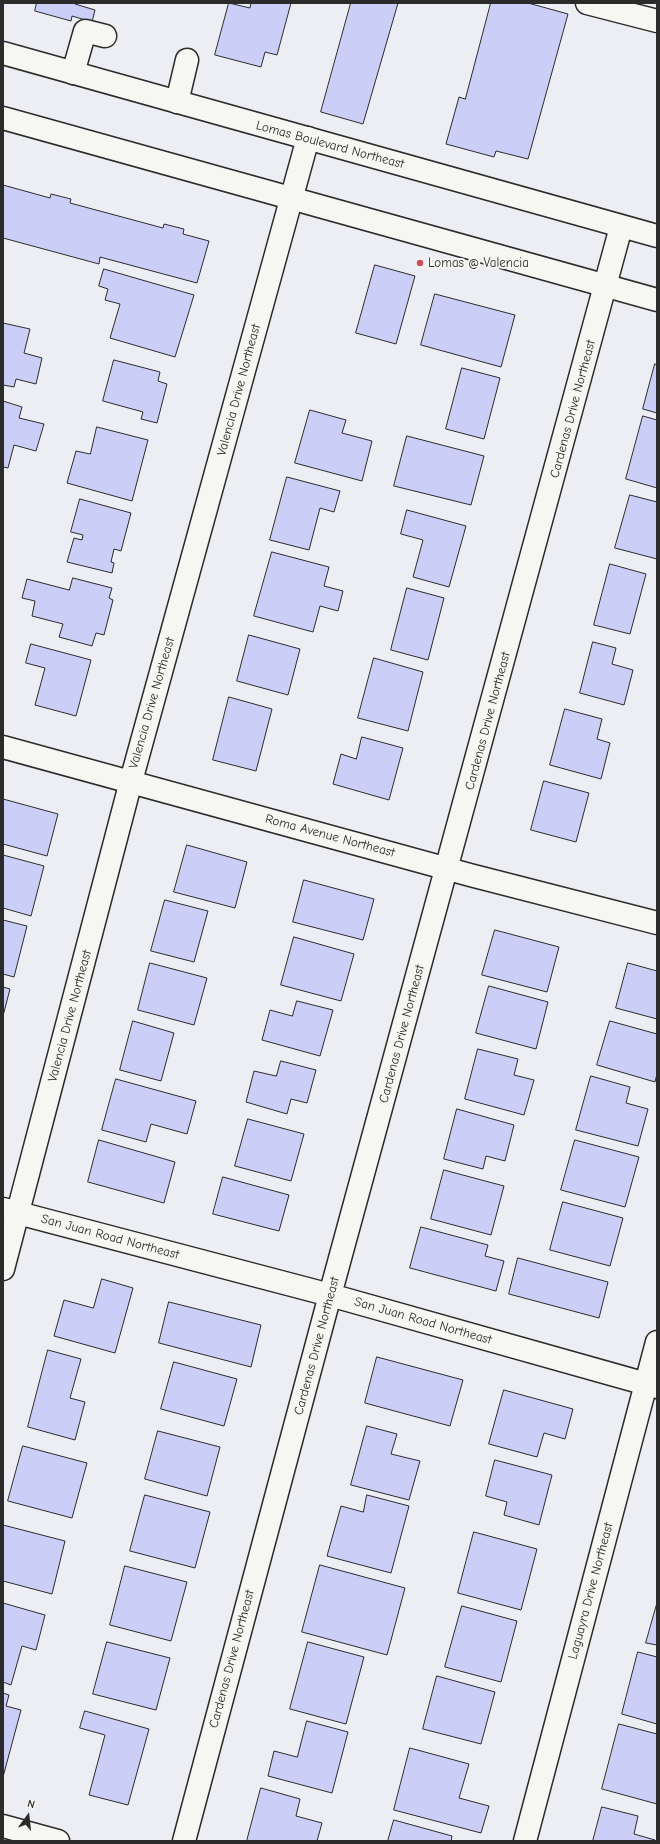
<!DOCTYPE html>
<html>
<head>
<meta charset="utf-8">
<style>
  body { margin:0 }
  #map { position:relative; width:660px; height:1844px; overflow:hidden; background:#edeef3; font-family:"Comic Neue",sans-serif }
  canvas { display:block }
  .frame { position:absolute; inset:0; border:4px solid #2b2b2b; pointer-events:none }
  .north { position:absolute; left:8px; top:1796px; width:40px; height:40px; -webkit-text-stroke:3px #f6f6f2; paint-order:stroke; rotate:15deg; font-size:11px; font-weight:700; line-height:16px; text-align:center; color:#2b2b2b }
  .north::after { content:''; display:block; margin:auto; width:14px; height:18px; background:#2b2b2b; clip-path:polygon(50% 0,100% 100%,50% 72%,0 100%) }
</style>
</head>
<body>
<div id="map">
<canvas width="660" height="1844"></canvas>
<div class="frame"></div>
<div class="north">N</div>
</div>
<script>
const context = document.querySelector('canvas').getContext('2d');
context.lineJoin = 'round';
function fill(path, color) { context.fillStyle = color; context.fill(path, 'evenodd'); }
function strokePath(path, color, width, dash) { context.strokeStyle = color; context.lineWidth = width; context.lineCap = dash ? 'butt' : 'round'; context.setLineDash(dash || []); context.stroke(path); }
function drawText(font, color, halo, rows, align = 'center') {
  context.font = font + ' "Comic Neue",sans-serif'; context.lineWidth = 4; context.setLineDash([]); context.textBaseline = 'middle'; context.strokeStyle = halo; context.fillStyle = color; for (const [text, x, y, turn = 0] of rows) {
    context.save(); context.translate(x, y); context.rotate((+turn || 0) * Math.PI / 180); context.textAlign = isNaN(turn) ? turn : align; if (halo) context.strokeText(text, 0, 0); context.fillText(text, 0, 0); context.restore();
  }
}
const building = new Path2D(`
  M 37,3 L 76,3 L 75,4 L 95,10 L 92,22 L 72,16 L 71,21 L 35,11 Z
  M 229,3 L 250,8 L 251,3 L 291,3 L 277,55 L 265,52 L 261,67 L 215,55 Z
  M 351,3 L 398,3 L 363,124 L 321,112 Z
  M 491,3 L 528,3 L 568,14 L 528,159 L 496,151 L 494,157 L 446,144 L 459,97 L 465,99 Z
  M 3,185 L 50,198 L 51,194 L 71,199 L 70,203 L 163,228 L 164,224 L 184,229 L 183,234 L 209,241 L 197,283 L 100,257 L 99,264 L 3,238 Z
  M 375,265 L 415,276 L 396,344 L 356,333 Z
  M 104,269 L 194,295 L 175,357 L 110,338 L 120,304 L 105,300 L 108,289 L 99,286 Z
  M 435,294 L 515,315 L 501,367 L 421,345 Z
  M 3,323 L 30,329 L 24,353 L 42,358 L 36,384 L 16,379 L 14,387 L 3,385 Z
  M 114,360 L 160,372 L 158,381 L 167,384 L 157,423 L 141,419 L 143,412 L 103,401 Z
  M 655,364 L 657,365 L 657,413 L 643,409 Z
  M 462,368 L 500,378 L 484,439 L 446,429 Z
  M 3,401 L 22,407 L 19,418 L 44,424 L 36,451 L 14,445 L 8,468 L 3,467 Z
  M 310,410 L 346,420 L 342,433 L 372,441 L 362,481 L 295,463 Z
  M 643,416 L 657,420 L 657,488 L 626,479 Z
  M 97,427 L 148,440 L 132,501 L 67,483 L 76,451 L 90,454 Z
  M 407,436 L 484,456 L 471,505 L 394,486 Z
  M 287,477 L 340,491 L 334,512 L 320,508 L 309,550 L 270,540 Z
  M 630,495 L 657,502 L 657,559 L 615,548 Z
  M 80,499 L 131,513 L 121,551 L 114,549 L 111,562 L 114,563 L 112,573 L 67,562 L 74,538 L 82,540 L 83,535 L 71,532 Z
  M 407,510 L 466,526 L 449,587 L 413,577 L 423,540 L 401,534 Z
  M 272,552 L 329,567 L 324,586 L 343,591 L 338,611 L 320,606 L 313,632 L 254,616 Z
  M 610,564 L 646,574 L 630,634 L 594,625 Z
  M 73,578 L 112,588 L 109,598 L 113,600 L 104,635 L 96,633 L 92,646 L 59,637 L 63,624 L 32,616 L 35,601 L 22,598 L 27,579 L 69,590 Z
  M 407,588 L 444,598 L 428,660 L 391,650 Z
  M 249,635 L 300,649 L 288,695 L 237,681 Z
  M 593,642 L 616,648 L 612,664 L 633,670 L 624,705 L 580,693 Z
  M 31,644 L 91,660 L 76,716 L 35,705 L 45,668 L 26,663 Z
  M 374,658 L 423,672 L 408,731 L 358,718 Z
  M 229,697 L 272,709 L 256,771 L 213,760 Z
  M 565,709 L 602,719 L 597,739 L 610,743 L 601,779 L 550,765 Z
  M 362,737 L 403,748 L 389,800 L 333,784 L 341,754 L 356,759 Z
  M 544,781 L 589,793 L 576,842 L 531,830 Z
  M 3,799 L 58,814 L 47,856 L 3,844 Z
  M 187,845 L 247,862 L 235,908 L 174,892 Z
  M 3,855 L 44,866 L 31,916 L 3,908 Z
  M 304,880 L 374,899 L 363,940 L 293,922 Z
  M 165,900 L 208,911 L 194,962 L 151,951 Z
  M 3,920 L 27,926 L 14,977 L 3,974 Z
  M 495,930 L 559,947 L 547,992 L 482,975 Z
  M 294,937 L 354,954 L 341,1001 L 281,985 Z
  M 150,963 L 207,978 L 194,1025 L 138,1010 Z
  M 628,963 L 657,971 L 657,1019 L 616,1008 Z
  M 489,986 L 548,1002 L 536,1049 L 476,1033 Z
  M 3,987 L 10,989 L 3,1016 Z
  M 297,1001 L 333,1010 L 320,1056 L 262,1040 L 270,1010 L 292,1016 Z
  M 133,1021 L 174,1033 L 161,1081 L 120,1070 Z
  M 610,1021 L 657,1034 L 657,1074 L 655,1082 L 597,1065 Z
  M 478,1049 L 518,1059 L 514,1075 L 534,1080 L 524,1115 L 465,1099 Z
  M 281,1061 L 316,1070 L 307,1103 L 291,1099 L 287,1114 L 246,1102 L 254,1071 L 276,1076 Z
  M 591,1076 L 630,1087 L 626,1103 L 648,1109 L 638,1146 L 576,1130 Z
  M 116,1079 L 196,1101 L 187,1134 L 151,1124 L 146,1142 L 102,1130 Z
  M 457,1109 L 514,1125 L 505,1161 L 486,1156 L 483,1169 L 444,1159 Z
  M 248,1119 L 304,1134 L 291,1181 L 235,1166 Z
  M 99,1140 L 175,1162 L 164,1203 L 88,1182 Z
  M 575,1140 L 639,1157 L 625,1207 L 561,1190 Z
  M 444,1170 L 504,1186 L 491,1235 L 431,1219 Z
  M 223,1177 L 289,1195 L 279,1231 L 213,1214 Z
  M 563,1202 L 623,1218 L 610,1266 L 550,1250 Z
  M 421,1227 L 488,1245 L 485,1256 L 504,1261 L 496,1291 L 410,1268 Z
  M 518,1258 L 608,1282 L 599,1318 L 509,1294 Z
  M 102,1279 L 133,1288 L 115,1353 L 54,1336 L 64,1300 L 93,1308 Z
  M 169,1302 L 261,1325 L 251,1367 L 159,1343 Z
  M 48,1350 L 81,1359 L 70,1398 L 85,1402 L 75,1440 L 28,1427 Z
  M 377,1357 L 463,1380 L 450,1426 L 365,1403 Z
  M 174,1362 L 237,1379 L 224,1426 L 161,1409 Z
  M 504,1390 L 573,1409 L 565,1439 L 544,1433 L 537,1457 L 489,1444 Z
  M 367,1426 L 397,1434 L 391,1454 L 420,1461 L 409,1500 L 351,1485 Z
  M 158,1431 L 220,1447 L 207,1496 L 145,1479 Z
  M 23,1446 L 87,1463 L 72,1518 L 8,1501 Z
  M 495,1460 L 552,1475 L 539,1525 L 504,1515 L 507,1502 L 486,1496 Z
  M 145,1495 L 210,1512 L 195,1568 L 130,1551 Z
  M 367,1495 L 409,1506 L 391,1573 L 327,1556 L 341,1506 L 363,1512 Z
  M 3,1525 L 65,1541 L 52,1594 L 3,1581 Z
  M 474,1532 L 537,1549 L 521,1610 L 458,1593 Z
  M 320,1565 L 405,1588 L 387,1655 L 302,1632 Z
  M 125,1566 L 187,1582 L 171,1641 L 110,1625 Z
  M 3,1603 L 45,1615 L 36,1650 L 22,1646 L 11,1685 L 3,1682 Z
  M 657,1603 L 657,1645 L 646,1643 Z
  M 462,1606 L 517,1621 L 501,1682 L 445,1667 Z
  M 107,1642 L 170,1658 L 156,1710 L 93,1694 Z
  M 308,1642 L 364,1657 L 346,1724 L 290,1709 Z
  M 638,1652 L 657,1657 L 657,1724 L 622,1714 Z
  M 437,1676 L 495,1692 L 481,1744 L 423,1729 Z
  M 3,1693 L 9,1695 L 6,1706 L 21,1710 L 3,1777 Z
  M 85,1711 L 149,1729 L 128,1805 L 89,1795 L 105,1735 L 80,1728 Z
  M 307,1721 L 348,1732 L 332,1793 L 268,1776 L 274,1751 L 297,1757 Z
  M 619,1724 L 657,1734 L 657,1804 L 602,1789 Z
  M 410,1748 L 469,1764 L 459,1798 L 489,1806 L 481,1833 L 394,1810 Z
  M 261,1788 L 300,1799 L 296,1816 L 322,1823 L 317,1841 L 247,1841 Z
  M 602,1807 L 638,1816 L 634,1834 L 655,1840 L 655,1841 L 593,1841 Z
  M 394,1820 L 452,1836 L 451,1841 L 388,1841 Z`);
const minor = new Path2D(`
  M 587,3 L 657,21
  M 73,73 L 85,31 L 105,36
  M 177,102 L 187,60
  M 3,747 L 470,875 L 657,923
  M 3,1209 L 330,1295 L 657,1387
  M 3,1269 L 131,781 L 308,138
  M 3,1826 L 58,1841
  M 184,1841 L 330,1295 L 621,227
  M 525,1841 L 657,1342`);
const major = new Path2D(`
  M 3,53 L 657,236
  M 3,118 L 657,300`);
const markers = [
  [420,263,4,"#d1495b"]
];
const streetNames = [
  ["Lomas Boulevard Northeast",330,145,15],
  ["Valencia Drive Northeast",239,390,-75],
  ["Cardenas Drive Northeast",573,409,-75],
  ["Valencia Drive Northeast",152,703,-74],
  ["Cardenas Drive Northeast",488,721,-75],
  ["Roma Avenue Northeast",330,836,15],
  ["Valencia Drive Northeast",70,1016,-75],
  ["Cardenas Drive Northeast",402,1034,-75],
  ["San Juan Road Northeast",110,1237,15],
  ["San Juan Road Northeast",423,1321,16],
  ["Cardenas Drive Northeast",317,1346,-75],
  ["Laguayra Drive Northeast",591,1591,-75],
  ["Cardenas Drive Northeast",232,1659,-75]
];
const poiNames = [
  ["Lomas @ Valencia",428,263]
];
fill(building, '#cbcef7');
strokePath(building, '#2b2b2b', 1);
strokePath(minor, '#2b2b2b', 25);
strokePath(major, '#2b2b2b', 25);
strokePath(minor, '#f6f6f2', 22);
strokePath(major, '#f6f6f2', 22);
for (const [x, y, r, color] of markers) { const dot = new Path2D(); dot.arc(x, y, r, 0, 2 * Math.PI); context.fillStyle = color; context.fill(dot); strokePath(dot, '#f6f6f2', 1.5); }
drawText('13px', '#2b2b2b', '#f6f6f2', streetNames);
drawText('13px', '#2b2b2b', '#f6f6f2', poiNames, 'left');
</script>
</body>
</html>
